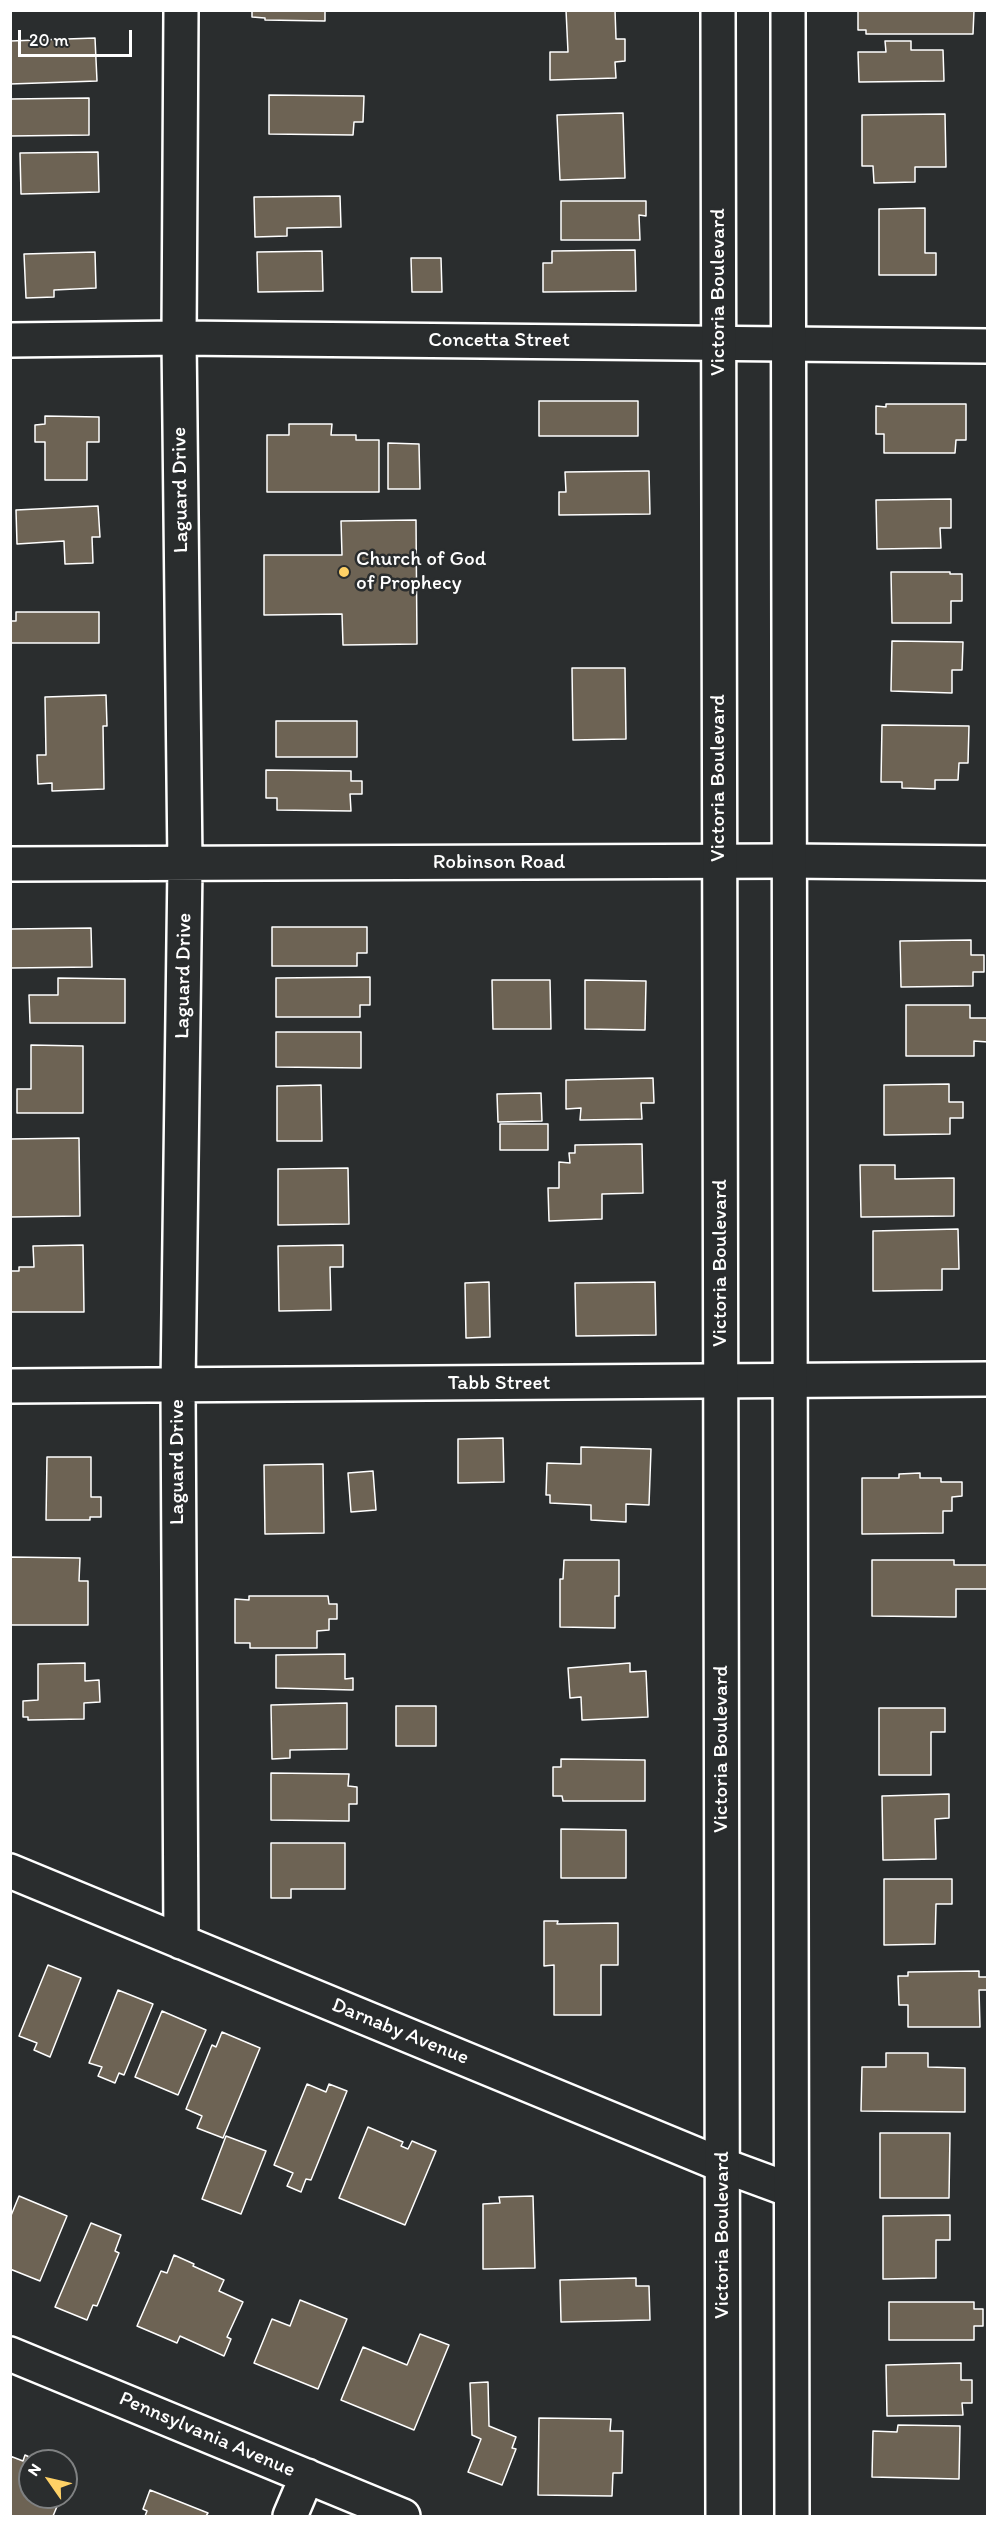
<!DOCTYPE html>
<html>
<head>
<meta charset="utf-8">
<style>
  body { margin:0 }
  #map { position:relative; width:998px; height:2527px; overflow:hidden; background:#2a2d2e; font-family:Itim,sans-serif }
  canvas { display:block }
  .frame { position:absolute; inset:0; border:12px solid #fff; pointer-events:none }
  .north { position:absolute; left:18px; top:2449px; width:60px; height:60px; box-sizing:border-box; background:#2a2d2e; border:2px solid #7f8182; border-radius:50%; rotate:304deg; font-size:16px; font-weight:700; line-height:24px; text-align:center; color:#fff }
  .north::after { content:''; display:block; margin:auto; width:21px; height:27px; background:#ffd166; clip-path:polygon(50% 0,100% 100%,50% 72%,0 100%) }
  .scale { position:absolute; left:18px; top:30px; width:114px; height:27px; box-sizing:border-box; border:3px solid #fff; border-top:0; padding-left:8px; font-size:18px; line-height:21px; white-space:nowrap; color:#fff; -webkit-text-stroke:4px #2a2d2e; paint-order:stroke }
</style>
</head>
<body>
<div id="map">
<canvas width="998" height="2527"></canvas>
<div class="frame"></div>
<div class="north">N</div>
<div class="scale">20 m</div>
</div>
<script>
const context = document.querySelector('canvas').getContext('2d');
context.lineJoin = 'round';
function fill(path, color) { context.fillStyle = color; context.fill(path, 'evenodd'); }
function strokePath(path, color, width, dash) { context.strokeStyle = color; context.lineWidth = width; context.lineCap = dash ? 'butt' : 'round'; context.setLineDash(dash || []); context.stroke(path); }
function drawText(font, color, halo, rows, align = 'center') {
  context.font = font + ' Itim,sans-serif'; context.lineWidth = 5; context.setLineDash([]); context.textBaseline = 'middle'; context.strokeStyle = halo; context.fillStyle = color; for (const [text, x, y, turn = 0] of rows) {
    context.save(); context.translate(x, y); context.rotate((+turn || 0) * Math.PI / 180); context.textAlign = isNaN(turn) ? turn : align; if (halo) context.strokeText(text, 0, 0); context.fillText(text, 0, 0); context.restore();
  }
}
const building = new Path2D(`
  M 252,10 L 325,10 L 325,21 L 265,20 L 265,18 L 252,17 Z
  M 566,10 L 615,10 L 616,39 L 625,39 L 625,61 L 615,62 L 616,78 L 550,80 L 550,52 L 568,52 Z
  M 858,10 L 974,10 L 973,34 L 866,34 L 866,30 L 858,30 Z
  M 95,38 L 97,81 L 10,84 L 10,41 Z
  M 885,41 L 911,41 L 911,50 L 943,50 L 944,81 L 859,82 L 858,52 L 886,52 Z
  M 269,95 L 364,96 L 363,122 L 354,122 L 353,135 L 269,134 Z
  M 89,98 L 89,135 L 10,136 L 10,99 Z
  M 623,113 L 625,178 L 560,180 L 557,115 Z
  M 945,114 L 946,167 L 915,167 L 915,182 L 874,183 L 873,166 L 862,166 L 862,115 Z
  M 98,152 L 99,192 L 21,194 L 20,153 Z
  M 340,196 L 341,227 L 287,228 L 287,236 L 255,237 L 254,197 Z
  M 561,201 L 646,201 L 646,216 L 639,215 L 640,240 L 561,240 Z
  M 925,208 L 925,253 L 936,253 L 936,275 L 879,275 L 879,209 Z
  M 635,250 L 636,291 L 543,292 L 543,263 L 552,263 L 552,251 Z
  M 322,251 L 323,291 L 258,292 L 257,252 Z
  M 95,252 L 96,288 L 54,290 L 54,297 L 26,298 L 24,254 Z
  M 411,258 L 441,258 L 442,292 L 412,292 Z
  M 539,401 L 638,401 L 638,436 L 539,436 Z
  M 886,404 L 966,404 L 966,440 L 956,440 L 955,453 L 884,453 L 884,434 L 876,434 L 876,406 L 886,407 Z
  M 45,416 L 99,417 L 99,442 L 87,442 L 87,480 L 45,480 L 45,442 L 35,442 L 35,425 L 45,424 Z
  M 289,424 L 332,424 L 331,435 L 356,435 L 356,440 L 379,440 L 379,492 L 267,492 L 267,435 L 289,435 Z
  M 388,443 L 419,444 L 420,489 L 388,489 Z
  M 646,471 L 649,471 L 650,514 L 559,515 L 559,492 L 566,492 L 565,472 Z
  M 951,499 L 951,528 L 940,528 L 941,548 L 877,549 L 876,500 Z
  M 98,506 L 100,537 L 92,537 L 93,563 L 65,564 L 64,541 L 17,544 L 16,510 Z
  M 416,520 L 417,644 L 343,645 L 342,614 L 264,615 L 264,555 L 342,555 L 341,521 Z
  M 891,572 L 950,572 L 950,574 L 962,574 L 962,601 L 951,601 L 951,623 L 892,623 Z
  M 16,612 L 99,612 L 99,643 L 10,643 L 10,621 L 16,621 Z
  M 892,641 L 963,642 L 962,670 L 952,670 L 952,693 L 891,691 Z
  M 572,668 L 625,668 L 626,739 L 573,740 Z
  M 106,695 L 107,726 L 103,726 L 104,789 L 52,791 L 52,783 L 38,784 L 37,755 L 46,755 L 45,697 Z
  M 276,721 L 357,721 L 357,757 L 276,757 Z
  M 882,725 L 969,726 L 968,763 L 959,763 L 958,780 L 935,780 L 935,789 L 902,788 L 902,782 L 881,782 Z
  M 266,770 L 351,771 L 351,781 L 362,781 L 362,794 L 350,794 L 351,811 L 277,810 L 277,798 L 266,798 Z
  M 272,927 L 367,927 L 367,953 L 357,953 L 357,966 L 272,966 Z
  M 91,928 L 92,967 L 11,968 L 10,929 Z
  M 971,940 L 971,955 L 984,955 L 984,972 L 973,972 L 973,986 L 901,987 L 900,941 Z
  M 370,977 L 370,1005 L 360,1005 L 360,1017 L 276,1017 L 276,978 Z
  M 58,978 L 125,979 L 125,1023 L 30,1023 L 29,995 L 58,995 Z
  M 492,980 L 550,980 L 551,1029 L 493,1029 Z
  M 585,980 L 646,981 L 645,1030 L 585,1029 Z
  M 906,1005 L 970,1005 L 970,1018 L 988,1018 L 988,1042 L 974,1041 L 974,1056 L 906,1056 Z
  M 276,1032 L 361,1032 L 361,1068 L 276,1067 Z
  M 31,1045 L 83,1046 L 83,1113 L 17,1113 L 17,1089 L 31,1089 Z
  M 653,1078 L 654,1103 L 641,1103 L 642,1119 L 580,1120 L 581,1108 L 566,1109 L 566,1080 Z
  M 949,1084 L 949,1102 L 963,1102 L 963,1118 L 950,1118 L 950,1134 L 884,1135 L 884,1085 Z
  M 321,1085 L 322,1141 L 277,1141 L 277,1086 Z
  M 541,1093 L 542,1121 L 498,1122 L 497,1094 Z
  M 500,1124 L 548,1124 L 548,1150 L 500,1150 Z
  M 79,1138 L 80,1216 L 10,1217 L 10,1139 Z
  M 642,1144 L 643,1193 L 602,1194 L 602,1219 L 549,1221 L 548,1188 L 559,1188 L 559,1162 L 570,1163 L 569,1153 L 575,1153 L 575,1145 Z
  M 860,1165 L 895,1165 L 895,1179 L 954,1178 L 954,1216 L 861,1217 Z
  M 348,1168 L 349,1224 L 278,1225 L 278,1169 Z
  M 958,1229 L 959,1269 L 942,1269 L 942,1290 L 873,1291 L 873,1231 Z
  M 83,1245 L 84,1312 L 10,1312 L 10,1271 L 19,1271 L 19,1267 L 34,1267 L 33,1246 Z
  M 343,1245 L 343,1267 L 330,1267 L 331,1310 L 279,1311 L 278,1246 Z
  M 489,1282 L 490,1337 L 466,1338 L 465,1283 Z
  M 655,1282 L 656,1335 L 576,1336 L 575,1283 Z
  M 503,1438 L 504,1482 L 458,1483 L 458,1439 Z
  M 581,1447 L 651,1449 L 649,1505 L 626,1504 L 626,1522 L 591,1520 L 591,1505 L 550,1503 L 550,1495 L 546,1495 L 547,1463 L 581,1464 Z
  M 47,1457 L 91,1457 L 91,1497 L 101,1497 L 101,1517 L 90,1517 L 90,1520 L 46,1520 Z
  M 323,1464 L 324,1533 L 265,1534 L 264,1465 Z
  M 373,1471 L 376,1510 L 351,1512 L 348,1473 Z
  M 920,1473 L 920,1478 L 941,1478 L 941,1482 L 962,1482 L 962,1496 L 952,1497 L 952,1511 L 943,1511 L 943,1533 L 862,1534 L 862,1478 L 899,1478 L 899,1474 Z
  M 10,1557 L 80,1558 L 79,1581 L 88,1581 L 88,1625 L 10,1625 Z
  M 564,1560 L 619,1560 L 619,1596 L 615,1596 L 615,1628 L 560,1627 L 560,1579 L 563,1579 Z
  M 872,1560 L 954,1560 L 954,1565 L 987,1565 L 987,1589 L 956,1589 L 956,1617 L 872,1616 Z
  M 249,1596 L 328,1596 L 329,1604 L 337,1604 L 337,1619 L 329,1619 L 329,1630 L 317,1631 L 317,1648 L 250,1648 L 250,1643 L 235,1643 L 235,1599 L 249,1600 Z
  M 345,1654 L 345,1679 L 353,1678 L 353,1690 L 276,1688 L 276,1655 Z
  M 85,1663 L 85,1681 L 99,1680 L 100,1702 L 84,1703 L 84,1719 L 28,1720 L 28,1717 L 23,1717 L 23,1701 L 38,1700 L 38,1664 Z
  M 630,1663 L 630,1672 L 646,1671 L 648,1717 L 582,1720 L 581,1697 L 570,1698 L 568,1668 Z
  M 347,1703 L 347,1749 L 290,1750 L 290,1758 L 272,1759 L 271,1705 Z
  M 396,1706 L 436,1706 L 436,1746 L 396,1746 Z
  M 879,1708 L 945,1708 L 945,1732 L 931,1732 L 931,1775 L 879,1775 Z
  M 561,1759 L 645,1760 L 645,1801 L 563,1801 L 562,1796 L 553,1796 L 553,1767 L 561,1767 Z
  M 271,1773 L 349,1774 L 348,1786 L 357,1787 L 357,1804 L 349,1804 L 349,1821 L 271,1820 Z
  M 949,1794 L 949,1818 L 935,1819 L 936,1859 L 883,1860 L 882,1796 Z
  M 561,1829 L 626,1830 L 626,1878 L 561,1878 Z
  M 271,1843 L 345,1843 L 345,1889 L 291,1889 L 291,1898 L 271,1898 Z
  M 884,1879 L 952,1879 L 952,1904 L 936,1904 L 935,1944 L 884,1945 Z
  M 544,1921 L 558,1921 L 557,1924 L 618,1923 L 618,1965 L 601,1965 L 601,2015 L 554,2015 L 554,1965 L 544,1966 Z
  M 48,1965 L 81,1978 L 50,2057 L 34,2050 L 37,2043 L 19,2036 Z
  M 979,1971 L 979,1977 L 988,1977 L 988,1990 L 979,1990 L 980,2027 L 908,2027 L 908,2005 L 899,2005 L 898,1976 L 908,1976 L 908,1972 Z
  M 118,1990 L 153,2004 L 124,2075 L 119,2073 L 115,2083 L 98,2076 L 102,2067 L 89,2063 Z
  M 162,2011 L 206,2030 L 178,2095 L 135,2077 Z
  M 222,2032 L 260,2048 L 223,2138 L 197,2128 L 202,2116 L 186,2109 L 212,2045 L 216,2047 Z
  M 886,2053 L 928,2053 L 928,2067 L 965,2068 L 965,2112 L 861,2111 L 862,2067 L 886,2067 Z
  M 307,2084 L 326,2092 L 329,2084 L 347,2091 L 311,2180 L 306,2179 L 301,2192 L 287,2186 L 293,2173 L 274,2165 Z
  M 368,2127 L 403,2142 L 401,2146 L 408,2149 L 412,2141 L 436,2151 L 405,2225 L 339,2198 Z
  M 880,2133 L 950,2133 L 949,2198 L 880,2198 Z
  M 226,2136 L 266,2151 L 241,2214 L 202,2199 Z
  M 19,2196 L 67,2216 L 40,2281 L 10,2269 L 10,2218 Z
  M 533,2196 L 535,2268 L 483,2269 L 483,2204 L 500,2203 L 499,2197 Z
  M 950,2215 L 950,2240 L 936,2240 L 936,2278 L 883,2279 L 883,2216 Z
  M 91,2223 L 121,2235 L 115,2251 L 119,2253 L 97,2306 L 93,2305 L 87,2320 L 55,2307 Z
  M 174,2255 L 194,2264 L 193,2266 L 224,2280 L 219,2291 L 243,2302 L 227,2337 L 231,2339 L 224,2356 L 180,2336 L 177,2343 L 137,2326 L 161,2271 L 167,2273 Z
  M 636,2278 L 636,2286 L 649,2286 L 650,2320 L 561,2322 L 560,2280 Z
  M 300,2300 L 347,2319 L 318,2389 L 254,2363 L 272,2319 L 290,2326 Z
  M 889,2302 L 974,2302 L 974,2309 L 983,2309 L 983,2326 L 974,2326 L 974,2340 L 889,2340 Z
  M 420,2334 L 449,2345 L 414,2430 L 341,2400 L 363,2347 L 407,2365 Z
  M 961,2363 L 961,2380 L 972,2380 L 972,2403 L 962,2403 L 963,2415 L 887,2416 L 886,2365 Z
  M 488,2382 L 489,2426 L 516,2437 L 512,2448 L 516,2449 L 502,2485 L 468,2472 L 481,2439 L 472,2435 L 470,2383 Z
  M 539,2418 L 611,2419 L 610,2431 L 623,2431 L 622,2473 L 613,2473 L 612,2496 L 538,2495 Z
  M 898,2425 L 960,2426 L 959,2479 L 872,2477 L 873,2431 L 897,2432 Z
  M 25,2455 L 38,2461 L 30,2461 L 30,2497 L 61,2497 L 53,2516 L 10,2516 L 10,2456 L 23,2461 Z
  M 150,2490 L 208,2513 L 206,2516 L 145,2516 L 147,2511 L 143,2509 Z`);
const minor = new Path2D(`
  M 181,10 L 179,338 L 185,865 L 178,1386 L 181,1942
  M 10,340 L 179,338 L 988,346
  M 10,864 L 789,861 L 988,863
  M 10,1386 L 988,1379
  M 10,1871 L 722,2165 L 790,2190
  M 10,2354 L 403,2516
  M 290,2516 L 307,2476`);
const secondary = new Path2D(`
  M 718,10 L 723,2516
  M 788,10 L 792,2516`);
const markers = [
  [344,572,6,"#ffd166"]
];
const streetNames = [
  ["Victoria Boulevard",719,292,-90],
  ["Concetta Street",499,341],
  ["Laguard Drive",181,490,-91],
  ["Victoria Boulevard",719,778,-90],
  ["Robinson Road",499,863],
  ["Laguard Drive",184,976,-89],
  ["Victoria Boulevard",721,1263,-90],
  ["Tabb Street",499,1384],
  ["Laguard Drive",178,1462,-90],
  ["Victoria Boulevard",722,1749,-90],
  ["Darnaby Avenue",400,2032,22],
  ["Victoria Boulevard",723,2235,-90],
  ["Pennsylvania Avenue",207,2435,23]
];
const poiNames = [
  ["Church of God",356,560],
  ["of Prophecy",356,584]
];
fill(building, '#6d6354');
strokePath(building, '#fff', 1.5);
strokePath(minor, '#fff', 38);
strokePath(secondary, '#fff', 38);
strokePath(minor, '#2a2d2e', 33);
strokePath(secondary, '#2a2d2e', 33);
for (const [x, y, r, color] of markers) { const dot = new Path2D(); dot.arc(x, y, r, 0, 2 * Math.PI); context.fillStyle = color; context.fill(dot); strokePath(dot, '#2a2d2e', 2); }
drawText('21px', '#fff', '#2a2d2e', streetNames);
drawText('21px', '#fff', '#2a2d2e', poiNames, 'left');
</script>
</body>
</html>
